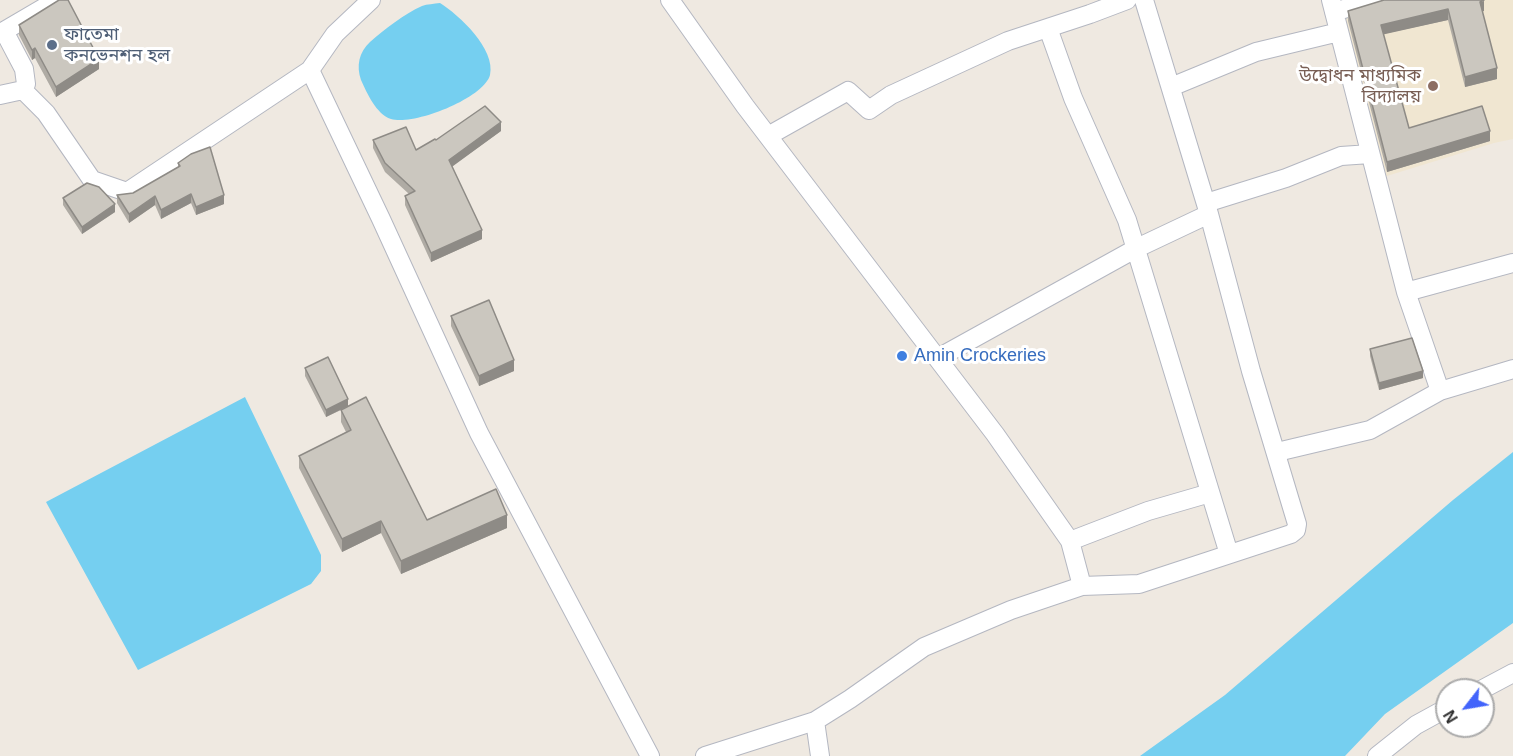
<!DOCTYPE html>
<html>
<head>
<meta charset="utf-8">
<style>
  body { margin:0 }
  #map { position:relative; width:1513px; height:756px; overflow:hidden; background:#efe9e1; font-family:Arial,sans-serif }
  canvas { display:block }
  .north { position:absolute; left:1435px; top:678px; width:60px; height:60px; box-sizing:border-box; background:#fff; border:2px solid #ababab; border-radius:50%; rotate:239deg; font-size:16px; font-weight:700; line-height:24px; text-align:center; color:#2e2e2e }
  .north::after { content:''; display:block; margin:auto; width:21px; height:27px; background:#4264fb; clip-path:polygon(50% 0,100% 100%,50% 72%,0 100%) }
</style>
</head>
<body>
<div id="map">
<canvas width="1513" height="756"></canvas>
<div class="north">N</div>
</div>
<script>
const context = document.querySelector('canvas').getContext('2d');
context.lineJoin = 'round';
function fill(path, color) { context.fillStyle = color; context.fill(path, 'evenodd'); }
function strokePath(path, color, width, dash) { context.strokeStyle = color; context.lineWidth = width; context.lineCap = dash ? 'butt' : 'round'; context.setLineDash(dash || []); context.stroke(path); }
function drawText(font, color, halo, rows, align = 'center') {
  context.font = font + ' Arial,"Noto Sans Bengali",sans-serif'; context.lineWidth = 6; context.setLineDash([]); context.textBaseline = 'middle'; context.strokeStyle = halo; context.fillStyle = color; for (const [text, x, y, turn = 0] of rows) {
    context.save(); context.translate(x, y); context.rotate((+turn || 0) * Math.PI / 180); context.textAlign = isNaN(turn) ? turn : align; if (halo) context.strokeText(text, 0, 0); context.fillText(text, 0, 0); context.restore();
  }
}
const education = new Path2D(`
  M 1374,0 L 1513,0 L 1513,139 L 1494,143 L 1377,179 L 1334,12 Z`);
const water = new Path2D(`
  M 440,3 C 459,15 496,49 490,75 C 484,98 414,126 391,119 C 376,114 367,93 361,80 C 356,66 359,52 370,42 C 385,29 404,14 422,6 C 427,4 434,4 440,3 Z
  M 245,397 L 321,555 L 321,571 L 311,584 L 138,670 L 46,502 Z
  M 1513,452 L 1513,623 L 1385,714 L 1345,756 L 1140,756 L 1225,695 L 1453,500 Z`);
const minor = new Path2D(`
  M 670,0 L 745,106 L 995,434 L 1070,541 L 1082,586
  M 1331,0 L 1406,292 L 1440,391
  M 1334,12 L 1374,0
  M 1048,28 L 1073,98 L 1127,220 L 1229,554
  M 310,70 L 381,219 L 479,433 L 650,756
  M 1171,87 L 1256,52 L 1339,32
  M 23,90 L 26,84 L 24,69 L 4,31 L 57,0
  M 0,95 L 23,90 L 46,113 L 92,180 L 127,192 L 310,70 L 335,34 L 371,0
  M 768,136 L 848,91 L 869,110 L 891,95 L 1008,41 L 1090,14 L 1127,0
  M 1206,203 L 1286,178 L 1341,156 L 1370,154
  M 1406,292 L 1513,263
  M 938,358 L 1135,249 L 1209,214
  M 1277,452 L 1370,430 L 1440,391 L 1513,369
  M 1070,541 L 1148,511 L 1210,493
  M 1481,690 L 1513,673
  M 815,721 L 820,756
  M 705,756 L 815,721 L 850,699 L 924,647 L 1011,610 L 1082,586 L 1139,584 L 1291,534 L 1296,530 L 1297,524 L 1251,371 L 1209,214 L 1144,0
  M 1377,756 L 1416,725 L 1447,708`);
const wall = new Path2D(`
  M 1384,0 L 1484,11 L 1482,11 L 1497,79 L 1465,87 L 1448,20 L 1383,34 L 1409,128 L 1490,141 L 1387,172 L 1348,21 L 1348,11 Z
  M 19,25 L 99,69 L 56,97 L 35,58 L 32,60 L 19,35 Z
  M 501,131 L 452,166 L 482,239 L 431,262 L 405,205 L 405,196 L 409,194 L 385,172 L 373,148 L 373,140 L 416,150 Z
  M 178,163 L 224,204 L 196,215 L 191,203 L 161,219 L 155,205 L 129,223 L 117,203 L 117,195 L 133,193 L 178,167 Z
  M 63,198 L 115,212 L 82,234 L 63,205 Z
  M 451,316 L 514,371 L 479,386 L 451,326 Z
  M 1370,349 L 1423,378 L 1379,390 L 1370,356 Z
  M 305,368 L 348,406 L 427,520 L 507,528 L 401,574 L 381,533 L 342,552 L 299,468 L 299,456 L 346,432 L 341,422 L 341,410 L 326,417 L 305,376 Z`);
const shadedWall = new Path2D(`
  M 1484,1 L 1484,11 L 1480,12 L 1480,2 Z
  M 1448,9 L 1448,20 L 1381,35 L 1381,25 Z
  M 35,48 L 35,58 L 32,60 L 32,50 Z
  M 99,59 L 99,69 L 56,97 L 56,87 Z
  M 1497,68 L 1497,79 L 1465,87 L 1465,77 Z
  M 501,122 L 501,131 L 449,169 L 449,160 Z
  M 1490,131 L 1490,141 L 1387,172 L 1387,162 Z
  M 191,194 L 191,203 L 161,219 L 161,210 Z
  M 224,195 L 224,204 L 196,215 L 196,207 Z
  M 155,196 L 155,205 L 129,223 L 129,214 Z
  M 115,204 L 115,212 L 82,234 L 82,227 Z
  M 482,230 L 482,239 L 431,262 L 431,253 Z
  M 514,360 L 514,371 L 479,386 L 479,376 Z
  M 1423,371 L 1423,378 L 1379,390 L 1379,383 Z
  M 348,399 L 348,406 L 326,417 L 326,410 Z
  M 507,515 L 507,528 L 401,574 L 401,561 Z
  M 381,521 L 381,533 L 342,552 L 342,539 Z`);
const building = new Path2D(`
  M 59,0 L 68,0 L 99,59 L 56,87 L 35,48 L 32,50 L 19,25 Z
  M 1384,0 L 1484,0 L 1480,2 L 1497,68 L 1465,77 L 1448,9 L 1381,25 L 1409,128 L 1482,106 L 1490,131 L 1387,162 L 1348,11 Z
  M 485,106 L 501,122 L 449,160 L 482,230 L 431,253 L 405,196 L 415,191 L 385,163 L 373,140 L 406,127 L 416,150 L 435,139 L 436,140 Z
  M 210,147 L 224,195 L 196,207 L 191,194 L 161,210 L 155,196 L 129,214 L 117,195 L 133,193 L 180,166 L 178,163 L 191,154 Z
  M 87,183 L 99,187 L 115,204 L 82,227 L 63,198 Z
  M 489,300 L 514,360 L 479,376 L 451,316 Z
  M 1412,338 L 1423,371 L 1379,383 L 1370,349 Z
  M 328,357 L 348,399 L 326,410 L 305,368 Z
  M 366,397 L 427,520 L 496,489 L 507,515 L 401,561 L 381,521 L 342,539 L 299,456 L 351,430 L 341,410 Z`);
const markers = [
  [52,45,6,"#5c6f8a"],
  [1433,86,6,"#8d6e63"],
  [902,356,6,"#3f7fe0"]
];
const serviceNames = [
  ["ফাতেমা",64,35],
  ["কনভেনশন হল",64,56]
];
const educationNames = [
  ["উদ্বোধন মাধ্যমিক",1421,76],
  ["বিদ্যালয়",1421,97]
];
const shopNames = [
  ["Amin Crockeries",914,356]
];
fill(education, '#f0e6d1');
fill(water, '#75cff0');
strokePath(minor, '#b4b7c1', 20);
strokePath(minor, '#fff', 18);
fill(wall, '#afaba4');
fill(shadedWall, '#8e8b86');
fill(building, '#cbc7bf');
strokePath(building, '#8e8b86', 1.5);
for (const [x, y, r, color] of markers) { const dot = new Path2D(); dot.arc(x, y, r, 0, 2 * Math.PI); context.fillStyle = color; context.fill(dot); strokePath(dot, '#fff', 2); }
drawText('18px', '#4e5e75', '#fff', serviceNames, 'left');
drawText('18px', '#785e54', '#fff', educationNames, 'right');
drawText('18px', '#366cbe', '#fff', shopNames, 'left');
</script>
</body>
</html>
